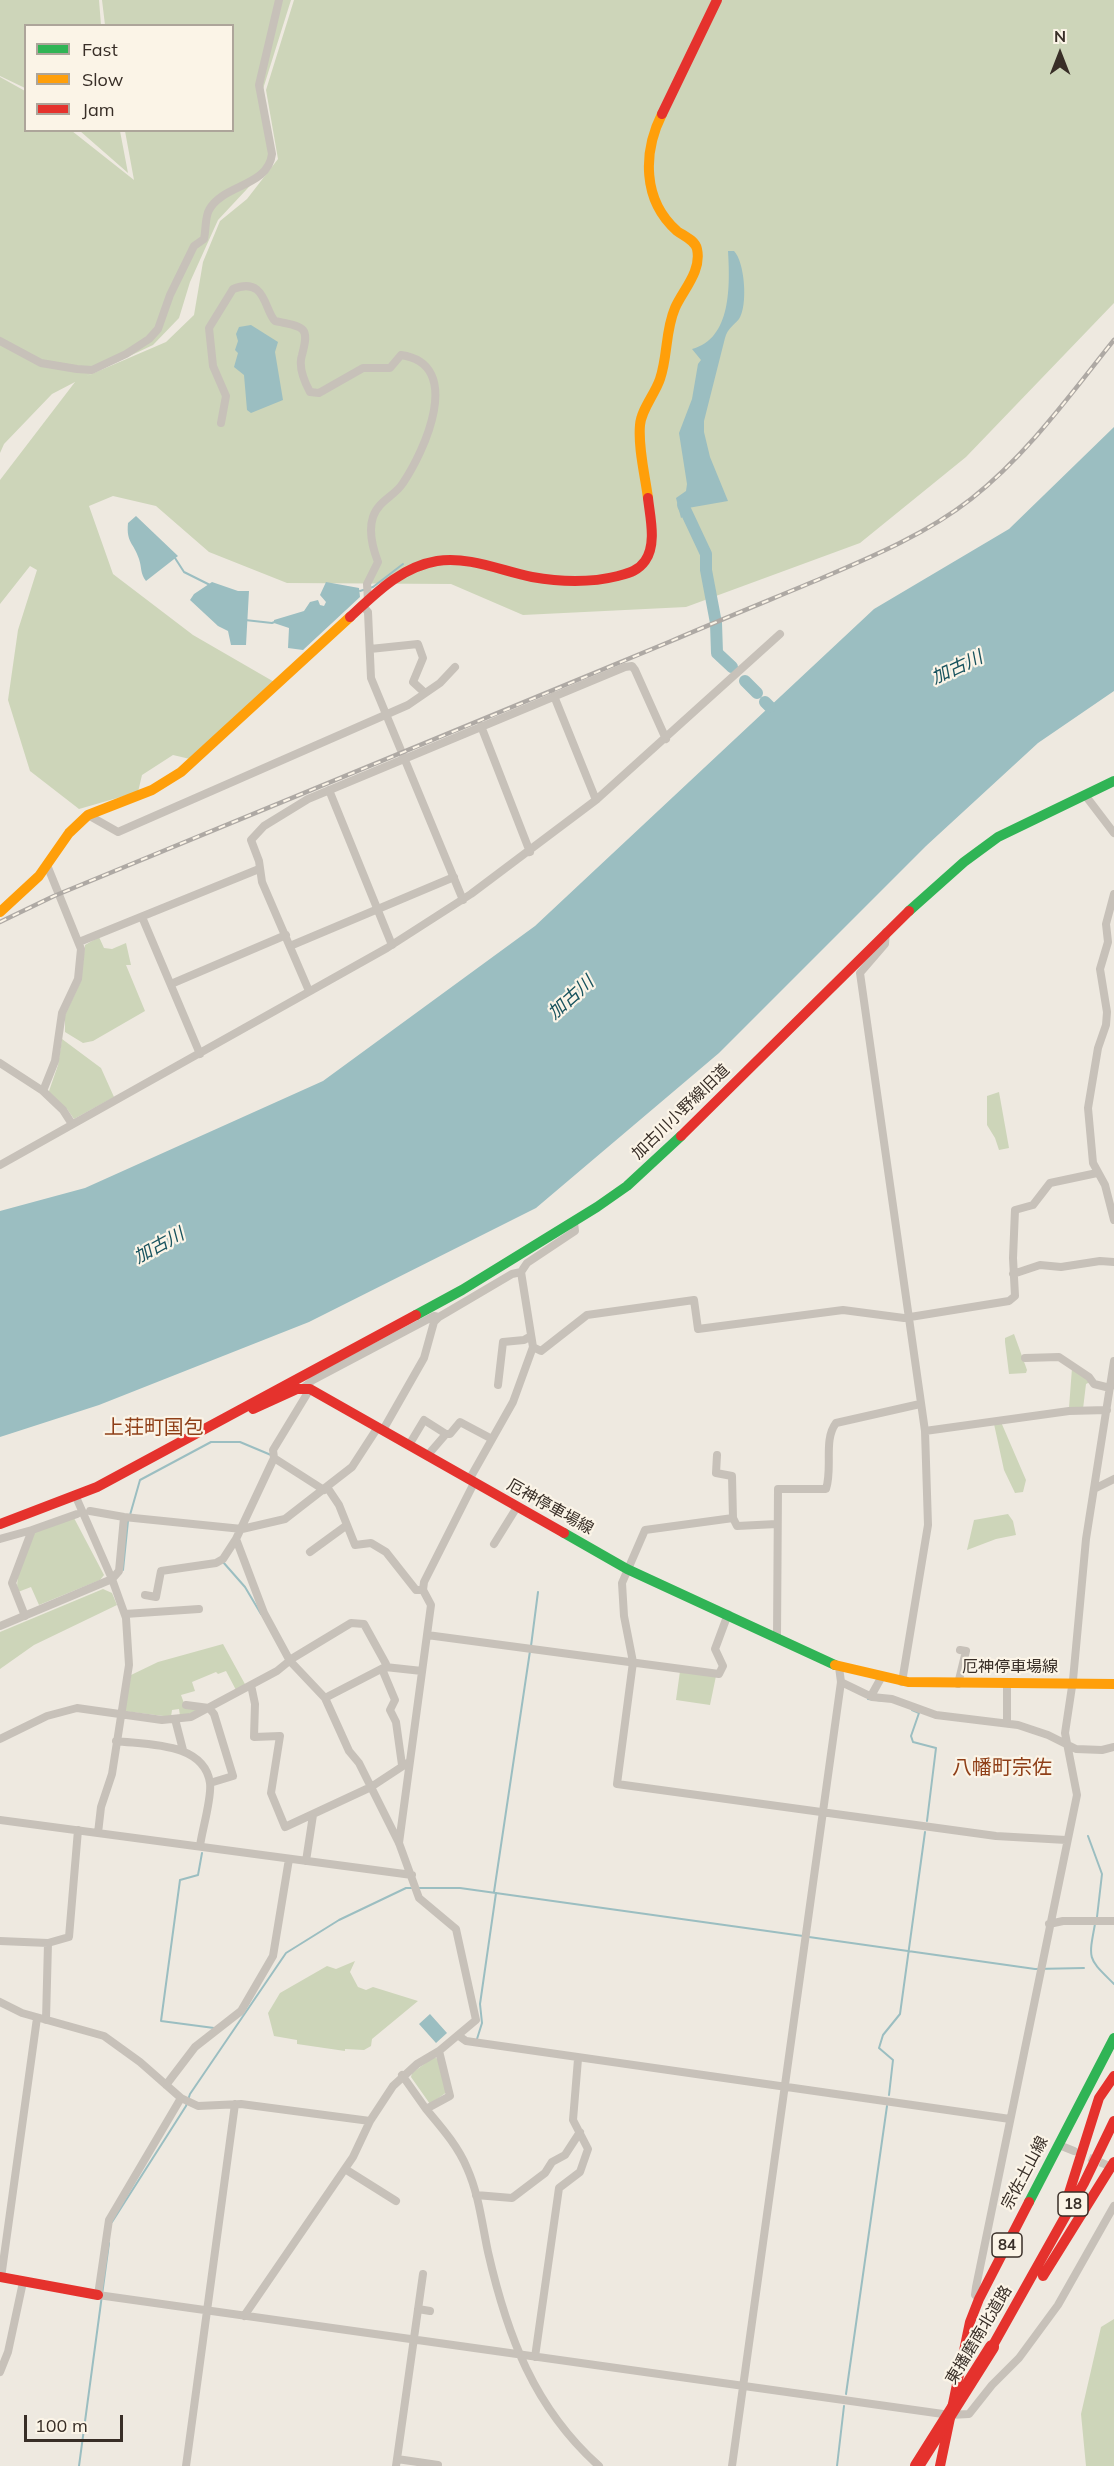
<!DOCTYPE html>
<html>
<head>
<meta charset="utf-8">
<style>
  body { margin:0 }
  #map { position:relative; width:1114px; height:2466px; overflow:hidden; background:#eee9e0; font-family:Mulish,sans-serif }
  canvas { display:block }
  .legend { position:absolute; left:24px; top:24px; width:210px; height:108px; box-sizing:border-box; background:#fbf4e7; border:2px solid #ada59a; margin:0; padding:8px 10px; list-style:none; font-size:18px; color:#382e27 }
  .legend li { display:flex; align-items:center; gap:12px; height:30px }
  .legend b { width:30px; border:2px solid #ada59a }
  .north { position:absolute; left:1030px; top:24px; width:60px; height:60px; -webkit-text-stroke:4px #fbf4e7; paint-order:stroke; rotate:0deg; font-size:16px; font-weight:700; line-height:24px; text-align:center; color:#382e27 }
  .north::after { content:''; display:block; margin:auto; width:21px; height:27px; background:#382e27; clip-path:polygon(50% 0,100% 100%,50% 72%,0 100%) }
  .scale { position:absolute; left:24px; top:2415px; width:99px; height:27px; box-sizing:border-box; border:3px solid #382e27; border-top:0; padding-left:8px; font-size:18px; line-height:21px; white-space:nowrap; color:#382e27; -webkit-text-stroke:4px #fbf4e7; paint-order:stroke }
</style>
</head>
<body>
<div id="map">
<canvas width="1114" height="2466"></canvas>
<ul class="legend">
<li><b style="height:8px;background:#30b455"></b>Fast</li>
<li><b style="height:8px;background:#ff9f0a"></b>Slow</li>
<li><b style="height:8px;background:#e5322d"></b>Jam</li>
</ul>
<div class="north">N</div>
<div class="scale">100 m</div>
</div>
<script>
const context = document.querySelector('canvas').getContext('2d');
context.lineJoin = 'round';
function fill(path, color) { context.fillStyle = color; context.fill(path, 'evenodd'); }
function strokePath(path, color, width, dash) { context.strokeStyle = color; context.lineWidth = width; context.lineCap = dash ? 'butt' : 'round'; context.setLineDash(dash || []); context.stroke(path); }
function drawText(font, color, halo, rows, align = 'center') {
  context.font = font + ' Mulish,"Noto Sans JP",sans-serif'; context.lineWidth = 4.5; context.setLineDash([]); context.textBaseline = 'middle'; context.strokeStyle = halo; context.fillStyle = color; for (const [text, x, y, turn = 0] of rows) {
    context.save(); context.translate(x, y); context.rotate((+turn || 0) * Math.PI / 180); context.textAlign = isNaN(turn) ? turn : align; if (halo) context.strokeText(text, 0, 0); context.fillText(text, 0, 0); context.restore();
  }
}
const green = new Path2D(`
  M 0,0 L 99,0 L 101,25 L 26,26 L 25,88 L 0,76 Z
  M 102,0 L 291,0 L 263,89 L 275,159 L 218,220 L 190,282 L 179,318 L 153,345 L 87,376 L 166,342 L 194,315 L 203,262 L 220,221 L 247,199 L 278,159 L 266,90 L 294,0 L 1114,0 L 1114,303 L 966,457 L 860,543 L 686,607 L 523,615 L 451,584 L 287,583 L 209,552 L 156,506 L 113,496 L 89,506 L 113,574 L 193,635 L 276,683 L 190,759 L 173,755 L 142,775 L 138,792 L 79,809 L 30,771 L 8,700 L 18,630 L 37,570 L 30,566 L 0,604 L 0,480 L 75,382 L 52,394 L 4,444 L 0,453 L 0,77 L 25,91 L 26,130 L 72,131 L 134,180 L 125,131 L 232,130 L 232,26 L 105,25 Z
  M 80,131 L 120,131 L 128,173 Z
  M 99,937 L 104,948 L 112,949 L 126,943 L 131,965 L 126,965 L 145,1011 L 93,1041 L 83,1043 L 65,1032 L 65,1015 L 81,981 L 85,945 Z
  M 62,1039 L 101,1068 L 114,1097 L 74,1119 L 67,1109 L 48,1094 L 58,1065 Z
  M 999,1092 L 1009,1148 L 999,1150 L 995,1138 L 987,1125 L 987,1096 Z
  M 1014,1334 L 1027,1370 L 1026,1373 L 1009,1374 L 1005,1342 L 1005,1338 Z
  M 1072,1368 L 1090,1382 L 1086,1384 L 1083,1409 L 1069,1408 Z
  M 1001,1422 L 1026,1480 L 1023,1492 L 1015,1493 L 1004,1470 L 994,1424 Z
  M 1008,1514 L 1013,1521 L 1016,1535 L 996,1539 L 967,1550 L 974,1520 Z
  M 74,1518 L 104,1575 L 100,1580 L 39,1605 L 31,1587 L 18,1592 C 14,1574 28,1549 35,1532 Z
  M 103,1589 L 112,1593 L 117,1605 L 34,1645 L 0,1669 L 0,1632 Z
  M 223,1644 L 246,1686 L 236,1690 L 226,1671 L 218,1674 L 216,1672 L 192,1682 L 195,1691 L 181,1695 L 185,1706 L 199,1711 L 197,1712 L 180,1716 L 179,1709 L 172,1710 L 171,1717 L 124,1711 L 131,1675 L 158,1662 Z
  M 680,1671 L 716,1676 L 710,1705 L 676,1700 Z
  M 355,1961 L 350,1972 L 358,1987 L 366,1990 L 373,1987 L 418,2001 L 372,2039 L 371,2046 L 364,2050 L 345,2049 L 345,2051 L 297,2044 L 297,2040 L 274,2036 L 268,2013 L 280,1993 L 327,1966 L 336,1969 Z
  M 434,2057 L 438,2059 L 447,2092 L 430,2104 L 411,2077 L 412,2073 Z
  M 1114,2319 L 1114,2466 L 1086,2466 L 1081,2414 L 1101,2327 Z`);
const water = new Path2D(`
  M 728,251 L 734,251 C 745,262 748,306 739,319 C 733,326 728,328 725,338 L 704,421 L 704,432 L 710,457 L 728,501 L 688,508 L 688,514 L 681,518 L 676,498 L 686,491 L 687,484 L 679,433 L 692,399 L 698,364 L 701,360 L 692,349 C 732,339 730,284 728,251 Z
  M 251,325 L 278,342 L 275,352 L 283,400 L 251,413 L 247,410 L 244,375 L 234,367 L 238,353 L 235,350 L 238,341 L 236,334 L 239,327 Z
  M 1114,427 L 1114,691 L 1038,743 L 926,846 L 719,1053 L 536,1208 L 309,1322 L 99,1405 L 0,1437 L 0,1211 L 85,1188 L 323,1081 L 535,926 L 874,609 L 1009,529 Z
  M 136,516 L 178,556 L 146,581 C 140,573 142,568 139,559 C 134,543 126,543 128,523 Z
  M 212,582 L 238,591 L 249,591 L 246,645 L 231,645 L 228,631 L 218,626 L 190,600 L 194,594 Z
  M 326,582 L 359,588 L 360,597 L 303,650 L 288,648 L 289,628 L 274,623 L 274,620 L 304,611 L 310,602 L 318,600 L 320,605 L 324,606 L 326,602 L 320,595 Z
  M 430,2014 L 447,2033 L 436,2043 L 419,2024 Z`);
const stream = new Path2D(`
  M 175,558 L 184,572 L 212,586
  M 360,591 L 373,587 L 403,564
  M 245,620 L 272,623 L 277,621
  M 130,1515 L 140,1480 L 211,1442 L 240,1442 L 271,1455
  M 223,1562 L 245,1587 L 261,1614
  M 123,1570 L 128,1521
  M 531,1646 L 538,1592
  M 868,1699 L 885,1701
  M 912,1710 L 919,1713 L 911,1736 L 913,1742 L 936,1748 L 927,1821
  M 1088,1836 L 1102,1874 L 1097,1917
  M 202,1853 L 198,1875 L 180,1880 L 161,2021 L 214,2028
  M 494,1892 L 530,1651
  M 1095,1924 C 1088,1961 1088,1958 1114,1984
  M 809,1937 L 1035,1969 L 1084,1968
  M 477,2039 L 482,2023 L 480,2004 L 496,1893
  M 889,2095 L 893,2060 L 879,2048 L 883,2035 L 900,2014 L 925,1832
  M 112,2222 L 186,2106 L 190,2094 L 286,1953 L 339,1920 L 406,1888 L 460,1888 L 803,1936
  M 846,2394 L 887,2106
  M 79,2466 L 109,2243
  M 837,2466 L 844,2406`);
const river = new Path2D(`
  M 683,505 L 706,554 L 706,570 L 716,623 L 717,653 L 732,667
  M 745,681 L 757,693
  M 765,702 L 770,707`);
const streetTunnel = new Path2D(`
  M 1078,2153 L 1114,2168`);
const street = new Path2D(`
  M 0,341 L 41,363 L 77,369 L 92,370 L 126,354 L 149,339 L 158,329 L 170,295 L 194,246 L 204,239 C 206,230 205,217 209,210 C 223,184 268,187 272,154 L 259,85 L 279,0
  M 221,423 L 226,396 L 213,366 L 209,328 L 233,289 C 266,276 264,310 275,321 C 304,327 310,326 302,355 C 298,367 304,381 310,392 L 319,393 L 363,368 L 390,368 L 401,355 C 465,364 424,452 403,483 C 395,496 378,501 373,517 C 368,532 373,549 378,562 L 367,584 L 368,601
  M 363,606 L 368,612 L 371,678 L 463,900
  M 370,649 L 418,644 L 423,658 L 413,682 L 425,693
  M 554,696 L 596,800
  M 481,726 L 530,852
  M 329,790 L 392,945
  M 1085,795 L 1114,833
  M 88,815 L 118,832 L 408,705 L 440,683 L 455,667
  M 47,865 L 81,949 L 78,979 L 62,1013 L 55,1061 L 43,1091 L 63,1110 L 72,1124
  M 1114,894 L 1106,924 L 1108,942 L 1100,969 L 1107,1012 L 1106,1025 L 1098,1048 L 1088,1108 L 1093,1163 L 1105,1185 L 1114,1220
  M 142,917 L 200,1054
  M 886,932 L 885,944 L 860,973 L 925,1431 L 928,1525 L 902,1682
  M 79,942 L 259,869
  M 290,946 L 454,877
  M 171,984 L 286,935
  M 309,991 L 262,882 L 259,861 L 251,840 L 264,826 L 308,799 L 625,667 L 632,666 L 635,670 L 666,739
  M 0,1063 L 43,1091
  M 0,1165 L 387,948 L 471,894 L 596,800 L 780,634
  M 1013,1274 L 1040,1265 L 1061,1267 L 1100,1261 L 1114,1262
  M 533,1347 L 521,1272 L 527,1263 L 575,1231 L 574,1223
  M 1025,1358 L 1059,1357 L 1089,1377 L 1094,1384 L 1110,1388
  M 498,1385 L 503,1342 L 524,1340 L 531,1336
  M 303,1388 L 313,1380 L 434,1316 L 439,1317 L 512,1274 L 521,1272
  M 310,1389 L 273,1450 L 274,1458 L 236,1539 L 264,1613 L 290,1661 L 325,1698 L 349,1751 L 359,1763 L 399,1843 L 419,1898 L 456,1929 L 476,2020 L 439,2051 L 450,2096 L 426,2109 C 441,2127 458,2146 467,2168 C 479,2195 482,2224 488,2252 C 507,2335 534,2408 599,2466
  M 383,1430 L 424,1358 L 434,1322 L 439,1317
  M 925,1431 L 1069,1411 L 1107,1410
  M 446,1434 L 450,1434 L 460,1422 L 492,1439
  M 409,1445 L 424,1420 L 446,1434 L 427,1456
  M 717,1455 L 716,1473 L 732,1476 L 733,1518
  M 274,1458 L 324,1490
  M 469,1480 L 513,1402 L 533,1347 L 541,1351 L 587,1315 L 694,1300 L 698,1329 L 843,1310 L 904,1318 L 1009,1301 L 1015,1296 L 1013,1258 L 1015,1210 L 1033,1205 L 1050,1183 L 1097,1173
  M 327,1487 L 339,1505 L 355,1545 L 371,1543 L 386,1552 L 416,1590 L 423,1590
  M 1094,1489 L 1114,1479
  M 90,1511 L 124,1517 L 242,1529 L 285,1519 L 352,1467 L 378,1427
  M 777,1524 L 737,1526 L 733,1518 L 645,1530 L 622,1583 L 624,1616 L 633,1662 L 617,1784 L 996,1836 L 1066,1840
  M 0,1539 L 32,1530
  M 494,1544 L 517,1507
  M 310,1552 L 347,1525
  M 145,1595 L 156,1597 L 161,1571 L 216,1563 L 223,1559 L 236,1539
  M 125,1614 L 199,1609
  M 25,1616 L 12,1583 L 32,1530 L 77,1514
  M 0,1626 L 112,1579 L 76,1497
  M 427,1635 L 719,1674 L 723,1666 L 715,1649 L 728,1614
  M 777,1637 L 778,1489 L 826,1489 C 833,1468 823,1440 836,1423 L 920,1404
  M 382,1669 L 395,1700 L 390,1710 L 396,1722 L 402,1765
  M 841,1682 L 872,1697 L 892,1699 L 936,1715 L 1018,1725 L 1048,1735 L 1076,1749 L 1102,1750 L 1114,1747
  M 958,1684 L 966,1651 L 960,1650
  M 251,1685 L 255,1704 L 254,1737 L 280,1736 L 271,1793 L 285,1827 L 371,1787 L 409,1762
  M 1007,1685 L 1007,1723
  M 871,1696 L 881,1678
  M 325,1698 L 385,1667 L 422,1671
  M 186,1705 L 209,1708 L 214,1714 L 233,1776 L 210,1783
  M 175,1719 L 183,1750
  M 0,1739 L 47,1716 L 77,1708 L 162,1720 L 191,1717 L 277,1671 L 293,1658 L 351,1623 L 364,1624 L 386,1664 L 385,1667
  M 116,1741 C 147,1745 204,1742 210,1783 C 212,1798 202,1830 200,1846
  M 0,1820 L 412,1875
  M 98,1833 L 101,1807 L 112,1774 L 129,1665 L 126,1618 L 112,1579 L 119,1571 L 124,1517
  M 399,1843 L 431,1605 L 423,1590 L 424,1582 L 474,1483
  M 306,1861 L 313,1815
  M 1049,1924 L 1063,1921 L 1114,1921
  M 0,1941 L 48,1943
  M 0,2002 L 22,2013 L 104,2036 L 140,2062 L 181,2098 L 198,2106 L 241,2104 L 370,2121
  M 46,2020 L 48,1943 L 69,1937 L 78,1830
  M 459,2036 L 466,2041 L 1010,2119
  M 402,2075 L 426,2109
  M 166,2085 L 195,2047 L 241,2011 L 273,1956 L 289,1859
  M 181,2098 L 109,2220 L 98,2295 L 950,2415 L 969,2414 L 992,2385 L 1019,2358 L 1058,2305 L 1114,2206
  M 1059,2145 L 1074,2151
  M 345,2169 L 396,2201
  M 476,2195 L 512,2198 L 545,2173 L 552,2162 L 565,2155 L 580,2132
  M 1,2278 L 37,2018
  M 979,2299 L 975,2295 L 976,2287 L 1077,1795 L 1065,1733 L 1073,1680 L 1086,1539 L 1114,1361
  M 418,2309 L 430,2311
  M 244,2316 L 353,2157 L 370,2121 L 393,2086 L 417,2064 L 439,2051
  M 535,2357 L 559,2188 L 580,2172 L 588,2149 L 573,2120 L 578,2059
  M 0,2372 L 8,2352 L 23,2282
  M 397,2459 L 438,2465
  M 186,2466 L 235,2104
  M 396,2466 L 423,2274
  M 732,2466 L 841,1682 L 839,1667`);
const fast = new Path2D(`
  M 909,911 L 964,862 L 998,837 L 1114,781
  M 416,1315 L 462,1290 L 597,1207 L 627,1186 L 681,1136
  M 564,1533 L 627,1569 L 835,1665
  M 1029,2202 L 1114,2038`);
const slow = new Path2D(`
  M 648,498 C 645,475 638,448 640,425 C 641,410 655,394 660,379 C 668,356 665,331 675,308 C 683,290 702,271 697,249 C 695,240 684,236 677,231 C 642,200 643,152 662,114
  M 0,912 L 39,876 L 69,833 L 88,815 L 152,790 L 181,772 L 350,617
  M 835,1665 L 908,1682 L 1114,1684`);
const jam = new Path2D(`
  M 662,114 L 717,0
  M 350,617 C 376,593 401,567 437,561 C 469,556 502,571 532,577 C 560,582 590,583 618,576 C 629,573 638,571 645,561 C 657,544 650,517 648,498
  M 681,1136 L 909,911
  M 253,1409 L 297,1389 L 310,1389 L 564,1533
  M 0,1524 L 97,1487 L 416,1315
  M 1069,2193 L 1099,2098 L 1114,2076
  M 1043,2276 L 1114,2162
  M 0,2277 L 98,2295
  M 992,2347 L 1084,2183 L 1114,2121
  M 940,2466 L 970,2322 L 979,2299 L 1029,2202`);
const rail = new Path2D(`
  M 0,922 L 54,896 C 259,811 464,728 669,642 C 718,621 767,601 815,581 C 869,558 925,535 971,499 C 1027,455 1070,395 1114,340`);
const jamBridge = new Path2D(`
  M 917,2466 L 992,2347`);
const shields = [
  [1073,2204,30],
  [1007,2245,30]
];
const shieldNames = [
  ["18",1073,2204],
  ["84",1007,2245]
];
const streetNames = [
  ["加古川小野線旧道",681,1112,-44],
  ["厄神停車場線",550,1507,29],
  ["厄神停車場線",1010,1667],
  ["宗佐土山線",1025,2173,-62],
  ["東播磨南北道路",979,2335,-59]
];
const waterNames = [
  ["加古川",957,668,-25],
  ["加古川",571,998,-42],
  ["加古川",159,1246,-29]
];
const quarterNames = [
  ["上荘町国包",154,1428],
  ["八幡町宗佐",1002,1768]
];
fill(green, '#cdd5b9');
fill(water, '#9bbec1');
strokePath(stream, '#9bbec1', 2);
strokePath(river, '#9bbec1', 12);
strokePath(streetTunnel, '#cac4bb', 8, [8, 4]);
strokePath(street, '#c7c1b9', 8);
strokePath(fast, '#30b455', 10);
strokePath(slow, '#ff9f0a', 10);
strokePath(jam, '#e5322d', 10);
strokePath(rail, '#aea9a4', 4.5);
strokePath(rail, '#fbf4e7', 2, [7]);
strokePath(jamBridge, '#e5322d', 14);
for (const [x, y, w] of shields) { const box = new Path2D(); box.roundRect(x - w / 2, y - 12, w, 24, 4.5); context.fillStyle = '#fbf4e7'; context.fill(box); strokePath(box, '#382e27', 1.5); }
drawText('bold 15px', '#382e27', null, shieldNames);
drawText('16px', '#382e27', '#fbf4e7', streetNames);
drawText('italic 18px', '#18535e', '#fbf4e7', waterNames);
drawText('20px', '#8f3f18', '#fbf4e7', quarterNames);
</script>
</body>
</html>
